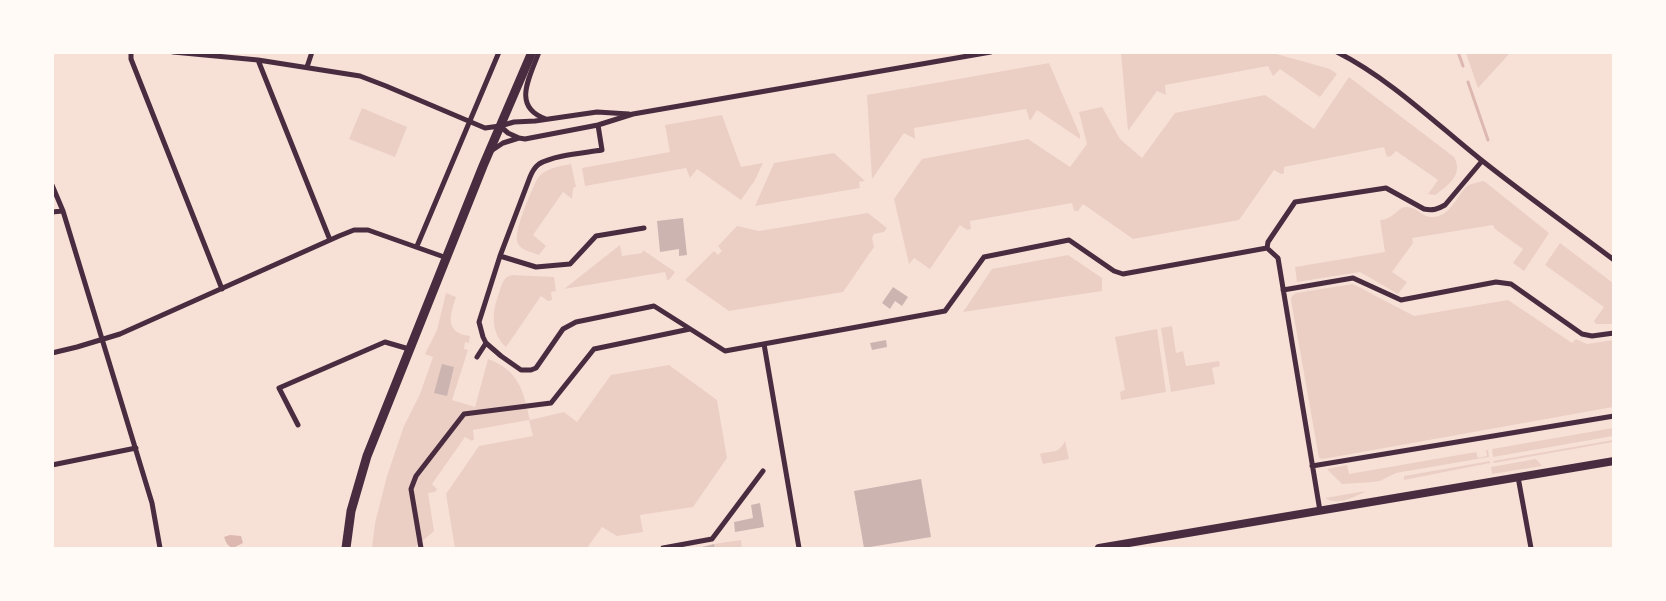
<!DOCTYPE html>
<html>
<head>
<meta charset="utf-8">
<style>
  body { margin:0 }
  #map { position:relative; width:1666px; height:601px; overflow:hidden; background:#f7e1d7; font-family:Montserrat,sans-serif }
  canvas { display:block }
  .frame { position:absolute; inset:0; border:54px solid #fffaf5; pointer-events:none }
</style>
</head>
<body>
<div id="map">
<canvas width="1666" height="601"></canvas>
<div class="frame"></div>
</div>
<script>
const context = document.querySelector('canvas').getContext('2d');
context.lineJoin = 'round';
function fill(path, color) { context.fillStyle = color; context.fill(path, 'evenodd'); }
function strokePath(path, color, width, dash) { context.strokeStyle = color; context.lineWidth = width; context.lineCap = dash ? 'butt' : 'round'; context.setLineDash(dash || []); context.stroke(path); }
const green = new Path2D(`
  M 1121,53 L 1273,53 L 1330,69 L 1337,74 L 1320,97 L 1280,69 L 1273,76 L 1268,66 L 1165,85 L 1166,95 L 1157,91 L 1128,131 Z
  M 1466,53 L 1466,52 L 1510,53 L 1478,88 Z
  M 1049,63 L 1080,135 L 1080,139 L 1037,110 L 1030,121 L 1026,109 L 914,128 L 915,139 L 904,133 L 872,179 L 867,95 Z
  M 1349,77 L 1454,157 C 1464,174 1448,186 1435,195 L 1428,194 L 1438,180 L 1396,151 L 1391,156 L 1387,157 L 1384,147 L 1284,167 L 1284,173 L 1281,174 L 1274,170 L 1239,220 L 1133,239 L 1083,204 L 1078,211 L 1074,211 L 1072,203 L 970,221 L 971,229 L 967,230 L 960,225 L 930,269 L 914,258 L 909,264 L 894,199 L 922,159 L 1028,139 L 1070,167 L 1087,144 L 1079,112 L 1102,107 L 1120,139 L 1142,158 L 1175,113 L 1265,95 L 1314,129 Z
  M 362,108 L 407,127 L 395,157 L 349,139 Z
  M 722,115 L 741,167 L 763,163 L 755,180 L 741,200 L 697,169 L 690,178 L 686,168 L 585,186 L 582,168 L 670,152 L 665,125 Z
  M 834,153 L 865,181 L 859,182 L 860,188 L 755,206 L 774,163 Z
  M 571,164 L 576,187 L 573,188 L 572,199 L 563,192 L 533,235 L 546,246 L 539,255 C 532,252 522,251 518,244 C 512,233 531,193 536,181 C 543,168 558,167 571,164 Z
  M 1484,181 L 1549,233 L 1524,271 L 1513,263 L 1523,249 L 1495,229 L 1493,225 L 1412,238 L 1413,243 L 1392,272 L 1407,282 L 1398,294 L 1360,272 L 1297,282 L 1295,267 L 1385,252 L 1380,220 C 1395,219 1398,206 1407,207 C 1422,208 1424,224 1443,214 C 1455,207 1460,190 1469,185 C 1473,183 1480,182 1484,181 Z
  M 868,213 L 887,228 L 884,232 L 874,234 L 872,238 L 874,247 L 843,292 L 729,311 L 685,280 L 714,251 L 718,255 L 722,251 L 718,246 L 737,226 L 759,231 Z
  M 1560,243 L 1613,283 L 1613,324 L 1596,324 L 1594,321 L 1604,307 L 1545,265 Z
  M 620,245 L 622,256 L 642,253 L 643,250 L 675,272 L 670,279 L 667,280 L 665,272 L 564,289 Z
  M 1068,255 L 1102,278 L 1102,291 L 963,312 L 992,269 Z
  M 512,275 L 554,277 L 556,291 L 551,292 L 552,300 L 548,301 L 541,296 L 506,347 C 490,332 492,312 499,293 C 502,284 503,277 512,275 Z
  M 1353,284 L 1414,316 L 1508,300 L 1572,343 L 1576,339 L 1587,344 L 1613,340 L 1613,407 L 1323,459 L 1319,458 L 1291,300 L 1292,296 L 1296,293 Z
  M 446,293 L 456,297 C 450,315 444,333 470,336 L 469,343 L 465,342 L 464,349 L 468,350 L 452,400 L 475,407 L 488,359 C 520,371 523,391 530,420 L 564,412 L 577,422 L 611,375 L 669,365 L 717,400 L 727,458 L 693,507 L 640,515 L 643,532 L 617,536 L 602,527 L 587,548 L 455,548 L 446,494 L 479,446 L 533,436 L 529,420 L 473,430 L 474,439 L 472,441 L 465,437 L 432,484 L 437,489 L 435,492 L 428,493 L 434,531 L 414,548 L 372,548 L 375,523 L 387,476 L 404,426 L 420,394 L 433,357 L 425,354 L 437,330 Z
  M 1172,326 L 1176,353 L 1183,351 L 1186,366 L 1219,361 L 1220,366 L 1212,368 L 1215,384 L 1171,392 L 1161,328 Z
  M 1157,329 L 1166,392 L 1121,400 L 1120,392 L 1125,390 L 1115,337 Z
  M 1613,428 L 1613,436 L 1493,457 L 1492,449 Z
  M 1613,440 L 1613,442 L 1494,463 L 1493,461 Z
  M 1065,441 L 1069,459 L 1043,464 L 1040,454 C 1052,450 1058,455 1065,441 Z
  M 1486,450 L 1488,450 L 1489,457 L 1396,473 L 1380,481 L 1373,482 L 1342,484 L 1327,469 L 1347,465 L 1349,474 L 1476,452 L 1478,458 L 1487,456 Z
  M 1536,459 L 1542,466 L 1492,474 L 1491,467 Z
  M 1490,461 L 1490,463 L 1404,480 L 1404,476 Z
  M 1366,491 C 1355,497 1337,506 1325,498 Z
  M 741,540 L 742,548 L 715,548 L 714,544 Z`);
const water = new Path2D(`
  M 230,535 L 241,536 L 243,543 L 233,548 C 227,546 226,542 224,537 Z`);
const stream = new Path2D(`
  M 1458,52 L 1463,66
  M 1468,82 L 1488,140`);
const building = new Path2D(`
  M 683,218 L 687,255 L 679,256 L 679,249 L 660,252 L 657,221 Z
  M 893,287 L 908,297 L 902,306 L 895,301 L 890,309 L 882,303 Z
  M 886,340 L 887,347 L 872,350 L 870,343 Z
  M 442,364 L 454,367 L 447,396 L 434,393 Z
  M 921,479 L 931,537 L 864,548 L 854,491 Z
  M 760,503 L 764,527 L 735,532 L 734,522 L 753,518 L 751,505 Z
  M 714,544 L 715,548 L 698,548 Z`);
const minor = new Path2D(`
  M 131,52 L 131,59 L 222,289
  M 173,52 L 258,60 L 360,76 L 386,86 L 485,128 L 500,126 L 514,122 L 535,121 L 597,112 L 629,114
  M 539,52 C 530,77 511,107 546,119
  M 1337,52 C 1390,79 1434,122 1480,159 C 1524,194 1569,226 1614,260
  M 258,60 L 330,240
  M 307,67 L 312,52
  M 598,125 L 602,150 C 584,153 554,155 539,164 C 535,167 532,172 530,177 L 500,256 L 479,322 L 483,337 L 486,343 L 501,356 L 521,370 L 531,370 L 536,368 L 563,329 L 576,322 L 654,306 L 725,351 L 945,311 L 984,257 L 1069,240 L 1114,271 L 1123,274 L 1267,248
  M 500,126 L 508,133 L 519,138 L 525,139 L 598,125 L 633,114 L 991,52
  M 491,151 L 503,143 L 519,138
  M 52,185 L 63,211 L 152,503 L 160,548
  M 52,212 L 63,211
  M 417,246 L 499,52
  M 1267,248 L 1268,242 L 1295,202 L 1386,188 L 1424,209 C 1433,211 1438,209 1445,205 L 1482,161
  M 1267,248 L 1278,258 L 1320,511
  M 500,256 L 536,267 L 570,264 L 596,236 L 644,228
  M 1283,290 L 1353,278 L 1401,300 L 1496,282 L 1511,284 L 1582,334 L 1592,336 L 1614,333
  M 764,344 L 799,548
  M 52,353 L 77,347 L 120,334 L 339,236 L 354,230 L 368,230 L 447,258
  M 477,357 L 486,343
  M 298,425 L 279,388 L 385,342 L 409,349
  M 52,465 L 136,448
  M 1312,466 L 1614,416
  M 1518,477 L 1531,548
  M 421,548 L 411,489 L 416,476 L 464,414 L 551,403 L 594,349 L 690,329
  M 663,548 L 712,539 L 763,471`);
const tertiary = new Path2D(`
  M 1099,548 L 1614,461`);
const secondary = new Path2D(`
  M 346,548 L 351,511 L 367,456 L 483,166 L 532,52`);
fill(green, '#ebcfc5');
fill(water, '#dcb8b0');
strokePath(stream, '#dcb8b0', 3);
fill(building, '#ccb4b1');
strokePath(minor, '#4a2c40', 5);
strokePath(tertiary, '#4a2c40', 8);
strokePath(secondary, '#4a2c40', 9);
</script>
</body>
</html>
